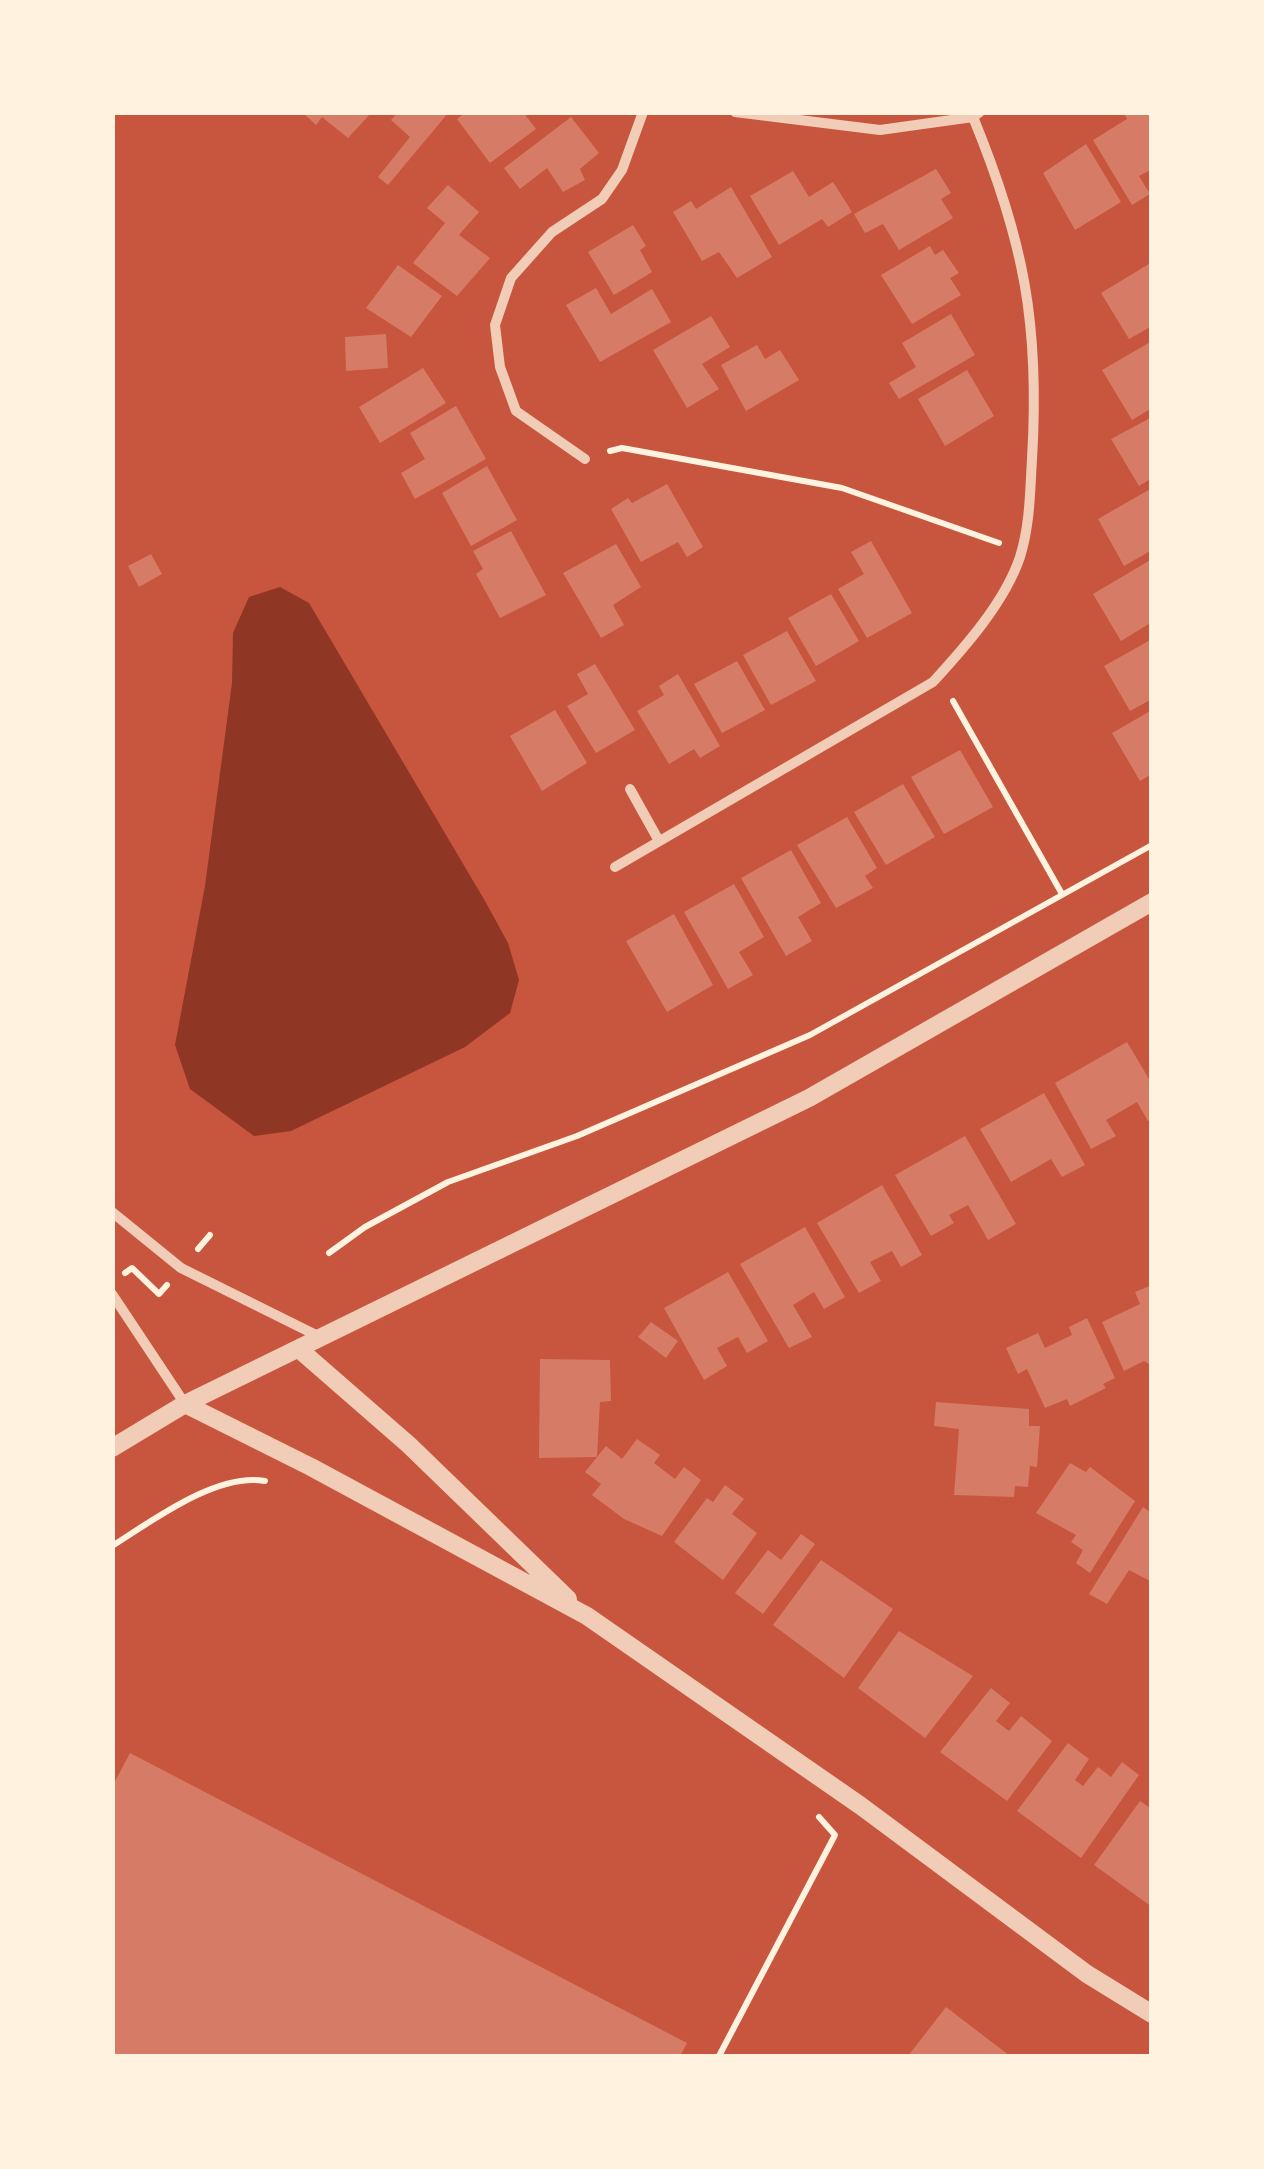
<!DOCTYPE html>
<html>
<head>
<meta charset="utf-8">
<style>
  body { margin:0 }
  #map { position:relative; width:1264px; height:2169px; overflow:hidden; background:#c8553d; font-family:Jost,sans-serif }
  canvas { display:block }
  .frame { position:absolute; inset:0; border:115px solid #fff3e0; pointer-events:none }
</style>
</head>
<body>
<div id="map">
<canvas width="1264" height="2169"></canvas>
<div class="frame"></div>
</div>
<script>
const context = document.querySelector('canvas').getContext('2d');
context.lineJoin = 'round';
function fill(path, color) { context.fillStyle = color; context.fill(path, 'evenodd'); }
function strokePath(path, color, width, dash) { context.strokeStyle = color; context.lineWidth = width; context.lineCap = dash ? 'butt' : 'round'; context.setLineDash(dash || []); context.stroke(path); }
const water = new Path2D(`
  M 280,587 L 309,603 L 485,901 L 508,943 L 519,980 L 510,1013 L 465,1047 L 291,1131 L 254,1136 L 190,1089 L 175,1045 L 205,886 L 232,683 L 233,633 L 249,597 Z`);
const building = new Path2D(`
  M 302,112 L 372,112 L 348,138 L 322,117 L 316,125 Z
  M 398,112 L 449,112 L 388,185 L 378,177 L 410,137 L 391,120 Z
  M 466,112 L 523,112 L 536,129 L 490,163 L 457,119 Z
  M 1124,112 L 1152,112 L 1152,169 L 1139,176 L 1150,194 L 1132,205 L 1093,140 L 1127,119 Z
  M 571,117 L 599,153 L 580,169 L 585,180 L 563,192 L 547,168 L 520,189 L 504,168 Z
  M 1086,144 L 1121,202 L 1075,230 L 1043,173 Z
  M 936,169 L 951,193 L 941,199 L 953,218 L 899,250 L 883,224 L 865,233 L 854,214 Z
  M 793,171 L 809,197 L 833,182 L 852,212 L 828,227 L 822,219 L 779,245 L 750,196 Z
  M 448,185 L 479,212 L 459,235 L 490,258 L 457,296 L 413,263 L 445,223 L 427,208 Z
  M 731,187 L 772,257 L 737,278 L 719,252 L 702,261 L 673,212 L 691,201 L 696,209 Z
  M 633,225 L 646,246 L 640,250 L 652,272 L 614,295 L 588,252 Z
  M 930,246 L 935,255 L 943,250 L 959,273 L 950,278 L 961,295 L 912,324 L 881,275 Z
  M 1152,262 L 1152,326 L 1129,339 L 1101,293 Z
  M 398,265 L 442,296 L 411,337 L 366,308 Z
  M 596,288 L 611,314 L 652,289 L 671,322 L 600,362 L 566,305 Z
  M 951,314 L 975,355 L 899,399 L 889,383 L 916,367 L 902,343 Z
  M 711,316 L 730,347 L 702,364 L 719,389 L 687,408 L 653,350 Z
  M 386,334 L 388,368 L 346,371 L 345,337 Z
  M 1152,341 L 1152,408 L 1132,420 L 1102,370 Z
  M 757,345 L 765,359 L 780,350 L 799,380 L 746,411 L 721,365 Z
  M 423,368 L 446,403 L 380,443 L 359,407 Z
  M 967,370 L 994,416 L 945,446 L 918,399 Z
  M 456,406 L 486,459 L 415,499 L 401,473 L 425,459 L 410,433 Z
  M 1152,417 L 1152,478 L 1139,486 L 1111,439 Z
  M 487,466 L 517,520 L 471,546 L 442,493 Z
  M 667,484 L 703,547 L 687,557 L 678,542 L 641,562 L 611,509 L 628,498 L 632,503 Z
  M 1152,488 L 1152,550 L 1124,566 L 1098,519 Z
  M 511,531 L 546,595 L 500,618 L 476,574 L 483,569 L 473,551 Z
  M 871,541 L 912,613 L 867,638 L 838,589 L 864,574 L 851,552 Z
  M 616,544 L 641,587 L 613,605 L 624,625 L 601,638 L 563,573 Z
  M 151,554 L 162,574 L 139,587 L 128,566 Z
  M 1152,559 L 1152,622 L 1121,641 L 1093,594 Z
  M 831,594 L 859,641 L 816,666 L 788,618 Z
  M 787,631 L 816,681 L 771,705 L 743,655 Z
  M 1152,639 L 1152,699 L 1130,711 L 1104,666 Z
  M 737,661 L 765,710 L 722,733 L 694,684 Z
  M 595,664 L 635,730 L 596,753 L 567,706 L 588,694 L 577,674 Z
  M 678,674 L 720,746 L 700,758 L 694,749 L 669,764 L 637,711 L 664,695 L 659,686 Z
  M 555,710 L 587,763 L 542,791 L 510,736 Z
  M 1152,710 L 1152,774 L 1140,781 L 1112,733 Z
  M 960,750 L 993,807 L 944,834 L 911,777 Z
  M 903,784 L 935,837 L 886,865 L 854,812 Z
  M 847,817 L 877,868 L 865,876 L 873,888 L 836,908 L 797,845 Z
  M 791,850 L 821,903 L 798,917 L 812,941 L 786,956 L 741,878 Z
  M 734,884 L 764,937 L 739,952 L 753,975 L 728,989 L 684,912 Z
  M 674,914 L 713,985 L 667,1012 L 626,941 Z
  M 1127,1042 L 1152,1084 L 1152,1119 L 1148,1121 L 1137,1102 L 1106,1120 L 1116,1136 L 1091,1149 L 1055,1083 Z
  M 1044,1093 L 1085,1165 L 1062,1177 L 1051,1159 L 1011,1182 L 980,1129 Z
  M 965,1136 L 1016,1224 L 988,1240 L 968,1205 L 949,1215 L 954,1223 L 931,1236 L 895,1175 Z
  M 882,1185 L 922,1255 L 901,1267 L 892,1251 L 870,1262 L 881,1281 L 859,1293 L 817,1223 Z
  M 805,1227 L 845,1297 L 824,1309 L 814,1292 L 793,1305 L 812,1337 L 789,1348 L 740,1264 Z
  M 728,1272 L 768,1341 L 747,1353 L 738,1337 L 717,1348 L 727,1366 L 704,1380 L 664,1308 Z
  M 1152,1285 L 1152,1366 L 1144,1361 L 1124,1371 L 1102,1322 L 1140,1304 L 1135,1292 Z
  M 1087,1318 L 1115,1378 L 1103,1384 L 1106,1388 L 1070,1406 L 1067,1399 L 1045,1408 L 1027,1369 L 1018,1374 L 1006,1348 L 1038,1333 L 1045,1348 L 1072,1335 L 1069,1327 Z
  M 651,1322 L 678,1341 L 666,1358 L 638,1337 Z
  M 540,1359 L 610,1360 L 611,1401 L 600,1402 L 597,1457 L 539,1458 Z
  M 936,1402 L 1029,1409 L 1029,1426 L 1040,1426 L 1037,1467 L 1030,1466 L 1028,1487 L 1015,1486 L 1014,1497 L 954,1495 L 959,1429 L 934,1426 Z
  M 637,1439 L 660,1455 L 654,1463 L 675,1479 L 684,1467 L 701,1480 L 662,1536 L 624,1519 L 592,1495 L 601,1484 L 585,1472 L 606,1446 L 622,1459 Z
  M 1070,1463 L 1086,1472 L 1090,1467 L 1135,1501 L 1090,1573 L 1076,1563 L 1083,1550 L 1071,1542 L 1076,1535 L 1036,1513 Z
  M 725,1485 L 744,1499 L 732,1514 L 757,1533 L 723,1580 L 674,1542 L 707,1498 L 713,1502 Z
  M 1143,1507 L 1152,1513 L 1152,1582 L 1129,1570 L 1107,1604 L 1089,1594 Z
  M 801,1534 L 815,1544 L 763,1614 L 735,1593 L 768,1550 L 781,1560 Z
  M 821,1560 L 893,1609 L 844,1678 L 773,1625 Z
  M 899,1631 L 973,1676 L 925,1738 L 858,1688 Z
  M 991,1688 L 1010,1703 L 996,1721 L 1009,1731 L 1021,1716 L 1052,1741 L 1007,1801 L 940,1752 Z
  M 1068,1743 L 1089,1759 L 1075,1780 L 1083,1786 L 1098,1767 L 1111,1777 L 1122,1762 L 1139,1775 L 1081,1858 L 1017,1811 Z
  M 130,1753 L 687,2043 L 680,2056 L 112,2056 L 112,1787 Z
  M 1140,1801 L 1152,1809 L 1152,1907 L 1094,1865 Z
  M 946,2007 L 1010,2056 L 908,2056 Z`);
const path = new Path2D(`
  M 610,451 L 622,448 L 842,488 L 999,543
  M 953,701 L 1062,894
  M 198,1249 L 210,1235
  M 329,1253 L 365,1227 L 448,1182 L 577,1136 L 810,1035 L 1152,845
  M 125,1273 L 132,1268 L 159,1294 L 167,1285
  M 112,1546 C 152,1521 217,1472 265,1481
  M 719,2056 L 835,1835 L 819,1817`);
const minor = new Path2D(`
  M 735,112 L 880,130 L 973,117 L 980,112
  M 585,459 L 516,411 L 500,367 L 495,325 L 511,278 L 552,232 L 602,199 L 622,170 L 643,112
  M 630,789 L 659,841
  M 615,867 L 933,682 C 965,647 1005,602 1020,557 C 1030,525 1030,492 1032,459 C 1040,325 1024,241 973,117
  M 112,1212 L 181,1268 L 320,1337
  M 112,1294 L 185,1404`);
const tertiary = new Path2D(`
  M 300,1350 L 409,1445 L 568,1599
  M 185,1404 L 311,1467 L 587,1616 L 861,1806 L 1087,1974 L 1152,2014
  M 112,1448 L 185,1404 L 809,1098 L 1152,902`);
fill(water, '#8f3625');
fill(building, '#d67c66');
strokePath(path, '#fff3e0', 6);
strokePath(minor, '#f1ccb7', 10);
strokePath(tertiary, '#f1ccb7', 18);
</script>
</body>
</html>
